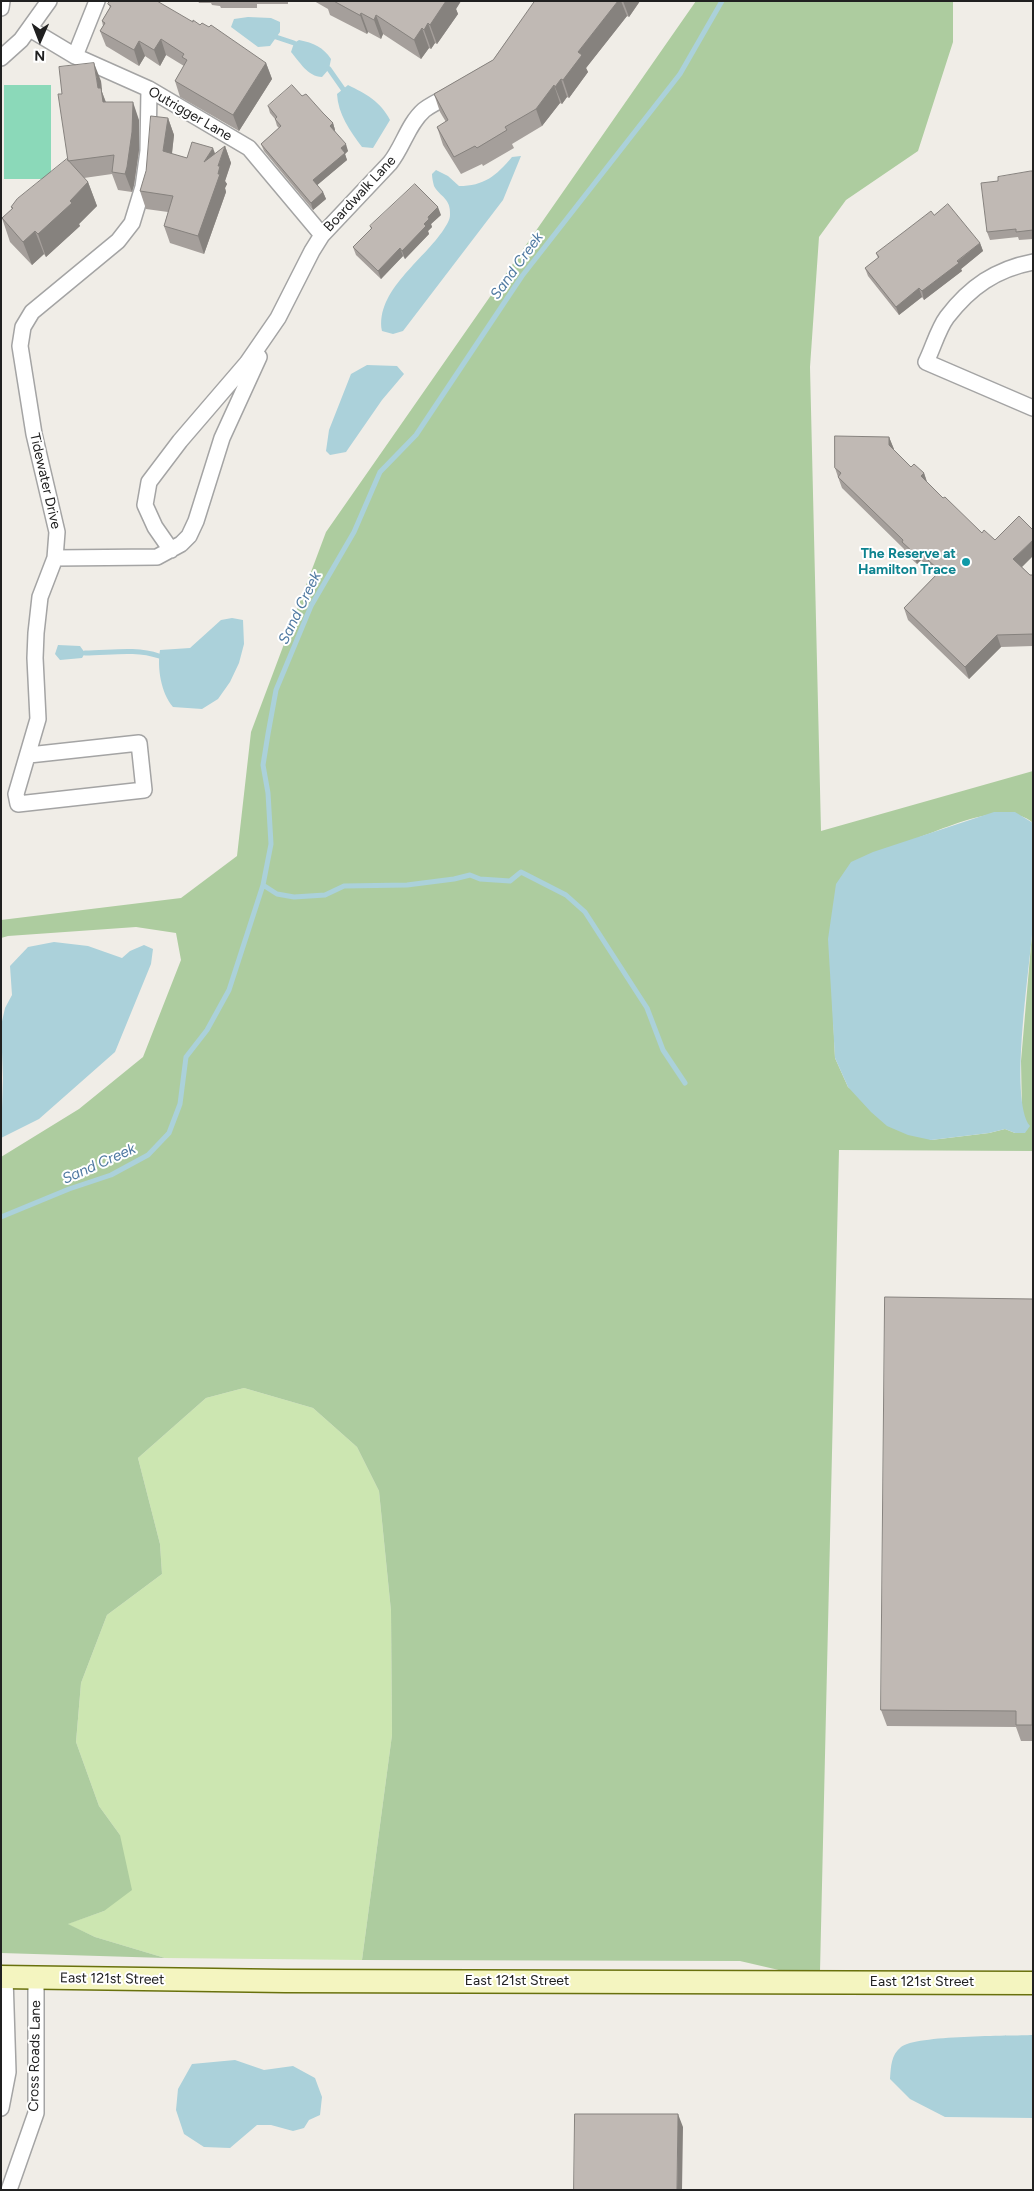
<!DOCTYPE html>
<html>
<head>
<meta charset="utf-8">
<style>
  body { margin:0 }
  #map { position:relative; width:1034px; height:2191px; overflow:hidden; background:#f0ede7; font-family:Figtree,sans-serif }
  canvas { display:block }
  .frame { position:absolute; inset:0; border:2px solid #202020; pointer-events:none }
  .north { position:absolute; left:15px; top:15px; width:50px; height:50px; -webkit-text-stroke:4px #fff; paint-order:stroke; rotate:181deg; font-size:14px; font-weight:700; line-height:20px; text-align:center; color:#202020 }
  .north::after { content:''; display:block; margin:auto; width:18px; height:22px; background:#202020; clip-path:polygon(50% 0,100% 100%,50% 72%,0 100%) }
</style>
</head>
<body>
<div id="map">
<canvas width="1034" height="2191"></canvas>
<div class="frame"></div>
<div class="north">N</div>
</div>
<script>
const context = document.querySelector('canvas').getContext('2d');
context.lineJoin = 'round';
function fill(path, color) { context.fillStyle = color; context.fill(path, 'evenodd'); }
function strokePath(path, color, width, dash) { context.strokeStyle = color; context.lineWidth = width; context.lineCap = dash ? 'butt' : 'round'; context.setLineDash(dash || []); context.stroke(path); }
function drawText(font, color, halo, rows, align = 'center') {
  context.font = font + ' Figtree,sans-serif'; context.lineWidth = 4; context.setLineDash([]); context.textBaseline = 'middle'; context.strokeStyle = halo; context.fillStyle = color; for (const [text, x, y, turn = 0] of rows) {
    context.save(); context.translate(x, y); context.rotate((+turn || 0) * Math.PI / 180); context.textAlign = isNaN(turn) ? turn : align; if (halo) context.strokeText(text, 0, 0); context.fillText(text, 0, 0); context.restore();
  }
}
const grass = new Path2D(`
  M 244,1388 L 313,1408 L 357,1447 L 379,1491 L 391,1611 L 392,1735 L 362,1960 L 165,1958 L 95,1937 L 67,1924 L 104,1911 L 120,1835 L 99,1806 L 76,1742 L 81,1683 L 107,1615 L 162,1574 L 160,1544 L 138,1458 L 206,1398 Z`);
const forest = new Path2D(`
  M 696,1 L 953,1 L 953,42 L 918,151 L 846,200 L 819,237 L 810,367 L 821,831 L 1033,771 L 1033,823 C 1006,799 949,827 920,837 L 832,992 L 835,1058 L 848,1087 L 931,1140 L 989,1133 L 1005,1129 L 1015,1133 L 1026,1121 L 1022,1112 L 1021,1061 L 1033,922 L 1033,1151 L 839,1150 L 820,1971 L 796,1974 L 740,1961 L 362,1960 L 392,1735 L 391,1611 L 379,1491 L 357,1447 L 313,1408 L 244,1388 L 206,1398 L 138,1458 L 160,1544 L 162,1574 L 107,1615 L 81,1683 L 76,1742 L 99,1806 L 120,1835 L 132,1890 L 104,1911 L 68,1924 L 95,1937 L 165,1958 L 1,1953 L 1,1157 L 79,1109 L 143,1057 L 181,960 L 176,933 L 136,927 L 8,936 L 1,938 L 1,920 L 181,898 L 237,856 L 251,732 L 326,532 Z`);
const pitch = new Path2D(`
  M 4,85 L 51,85 L 51,179 L 4,179 Z`);
const water = new Path2D(`
  M 248,17 L 271,18 L 280,22 L 280,32 L 270,46 L 258,47 L 231,27 L 234,19 Z
  M 299,40 C 314,43 323,47 331,59 L 329,69 L 322,77 C 308,77 299,61 291,52 L 294,43 Z
  M 348,85 C 366,94 380,101 390,120 L 373,148 L 362,147 C 350,131 338,114 337,94 Z
  M 521,156 L 503,200 L 403,331 L 393,334 L 382,331 C 375,291 424,260 444,229 C 447,224 450,220 450,215 C 451,198 440,197 434,186 C 433,182 432,178 432,174 L 436,170 L 448,176 L 459,186 C 484,186 496,176 512,157 Z
  M 367,365 L 397,366 L 404,374 L 382,400 L 346,452 L 330,455 L 326,451 L 329,430 L 351,374 Z
  M 232,618 L 243,620 L 244,644 L 239,663 L 230,682 L 218,699 L 202,709 L 173,707 C 161,693 157,668 160,650 L 190,648 L 221,620 Z
  M 58,645 L 80,646 L 85,653 L 82,658 L 60,660 L 55,654 Z
  M 994,812 L 1015,812 L 1033,823 C 1033,856 1034,889 1033,922 C 1031,962 1008,1099 1030,1126 L 1025,1133 L 1015,1133 L 1005,1129 L 989,1133 L 931,1140 L 908,1135 L 887,1126 L 871,1112 L 848,1087 L 835,1058 L 828,939 L 836,884 L 851,862 L 873,852 Z
  M 54,942 L 88,946 L 122,958 L 130,951 L 144,945 L 153,949 L 151,964 L 115,1052 L 39,1119 L 1,1138 L 3,1078 L 1,1026 L 5,1008 L 12,995 L 10,966 L 28,947 Z
  M 1033,2035 L 1033,2118 L 945,2117 L 910,2099 L 890,2079 C 891,2066 891,2055 901,2047 C 916,2035 1010,2036 1033,2035 Z
  M 235,2060 L 264,2070 L 293,2066 L 315,2078 L 322,2097 L 320,2115 L 309,2120 L 304,2128 L 293,2131 L 271,2125 L 257,2125 L 230,2148 L 204,2147 L 184,2134 L 176,2110 L 178,2089 L 192,2064 Z`);
const stream = new Path2D(`
  M 276,37 L 294,43
  M 329,69 L 343,89
  M 85,653 C 110,653 135,648 159,656
  M 263,885 L 277,894 L 294,897 L 325,895 L 344,886 L 407,885 L 454,879 L 470,875 L 480,879 L 510,881 L 521,872 L 566,895 L 585,912 L 647,1008 L 663,1050 L 685,1083
  M 1,1217 L 69,1189 L 111,1175 L 148,1155 L 169,1133 L 180,1104 L 186,1057 L 207,1030 L 229,990 L 263,885 L 271,844 L 268,793 L 263,765 L 268,734 L 276,690 L 311,606 L 354,532 L 380,472 L 416,435 L 522,276 L 680,74 L 722,1`);
const street = new Path2D(`
  M 1,8 L 2,1
  M 30,29 L 75,56 L 149,89 L 249,148 L 322,235
  M 75,56 L 97,1
  M 1,58 L 21,40 L 49,1
  M 1033,262 C 996,269 970,287 947,317 C 938,329 933,348 926,362 L 1033,408
  M 171,550 L 155,527 L 145,505 L 149,482 L 180,441 L 247,363 L 278,318 L 312,251 L 322,235 L 390,163 C 403,147 408,124 424,110 C 433,103 445,98 455,93
  M 55,558 L 157,557 L 181,544 L 189,536 L 196,521 L 222,438 L 259,357
  M 29,755 L 139,743 L 144,790 L 18,804 L 16,794 L 38,719 L 35,658 L 36,633 L 40,597 L 55,558 L 57,532 L 34,434 L 20,346 L 23,327 L 32,312 L 118,241 L 132,223 L 143,187 L 148,151 L 149,89
  M 1,2108 L 8,2072 L 5,1977
  M 9,2190 L 36,2113 L 36,1978`);
const secondary = new Path2D(`
  M 1,1977 L 285,1981 L 1033,1983`);
const wall = new Path2D(`
  M 198,1 L 288,1 L 288,4 L 257,4 L 257,8 L 221,8 L 220,6 L 212,5 L 211,3 L 199,3 Z
  M 314,1 L 461,1 L 456,9 L 458,14 L 437,44 L 435,43 L 431,49 L 429,48 L 421,59 L 383,34 L 381,39 L 368,32 L 367,34 L 330,15 L 328,9 Z
  M 535,1 L 640,1 L 629,17 L 627,16 L 586,68 L 588,72 L 569,98 L 567,97 L 562,104 L 560,103 L 542,126 L 512,144 L 514,148 L 483,166 L 482,164 L 461,174 L 443,145 L 437,127 L 446,122 L 440,112 L 434,94 L 493,60 Z
  M 108,4 L 193,22 L 200,25 L 266,63 L 272,79 L 239,131 L 180,97 L 175,81 L 184,66 L 166,55 L 160,66 L 145,56 L 139,66 L 106,46 L 100,31 L 103,26 L 102,21 L 110,7 Z
  M 101,81 L 102,92 L 106,102 L 139,120 L 139,150 L 134,185 L 132,192 L 118,190 L 112,174 L 84,178 L 88,182 L 97,206 L 79,224 L 80,226 L 46,257 L 44,254 L 32,265 L 10,242 L 2,218 L 12,209 L 11,207 L 68,160 L 62,94 Z
  M 302,96 L 333,123 L 335,130 L 335,131 L 348,151 L 345,154 L 347,160 L 317,185 L 323,192 L 326,199 L 313,210 L 264,151 L 261,144 L 279,128 L 277,126 L 275,119 L 270,113 L 268,106 Z
  M 168,118 L 174,135 L 172,154 L 187,158 L 215,154 L 225,146 L 231,163 L 225,181 L 227,184 L 225,188 L 226,192 L 204,254 L 170,243 L 164,226 L 168,212 L 146,209 L 140,191 Z
  M 1033,171 L 1033,239 L 1019,240 L 1018,237 L 990,240 L 987,232 L 998,181 Z
  M 441,215 L 431,224 L 432,227 L 428,231 L 429,234 L 405,259 L 403,256 L 381,279 L 356,255 L 353,247 L 371,229 L 370,226 Z
  M 934,215 L 980,243 L 983,251 L 961,269 L 962,271 L 924,300 L 922,297 L 899,315 L 868,276 L 865,268 L 878,258 L 876,253 Z
  M 889,437 L 894,450 L 911,467 L 924,473 L 927,482 L 943,498 L 982,533 L 1022,567 L 1030,575 L 1033,575 L 1033,646 L 1001,647 L 969,679 L 908,620 L 904,608 L 936,575 L 921,560 L 917,564 L 906,554 L 904,549 L 842,488 L 838,477 L 835,468 Z
  M 1033,1299 L 1033,1741 L 1021,1741 L 1016,1727 L 887,1726 L 881,1710 Z`);
const shadedWall = new Path2D(`
  M 446,1 L 461,1 L 456,9 L 458,14 L 437,44 L 430,25 Z
  M 618,1 L 621,1 L 627,16 L 586,68 L 588,72 L 569,98 L 563,80 L 578,52 Z
  M 623,1 L 640,1 L 629,17 Z
  M 361,13 L 368,32 L 367,34 L 360,15 Z
  M 376,15 L 383,34 L 381,39 L 374,20 Z
  M 428,23 L 435,43 L 431,49 L 424,30 Z
  M 422,28 L 429,48 L 421,59 L 414,40 Z
  M 161,39 L 166,55 L 160,66 L 154,50 Z
  M 139,41 L 145,56 L 139,66 L 134,50 Z
  M 94,63 L 101,81 L 102,92 L 107,106 L 109,120 L 98,88 Z
  M 266,63 L 272,79 L 239,131 L 233,115 Z
  M 561,79 L 567,97 L 562,104 L 555,87 Z
  M 554,85 L 560,103 L 542,126 L 536,109 Z
  M 133,102 L 139,120 L 139,150 L 134,185 L 132,192 L 125,174 Z
  M 168,118 L 174,135 L 170,169 L 163,151 Z
  M 333,123 L 335,130 L 333,133 L 330,126 Z
  M 346,144 L 348,151 L 345,154 L 347,160 L 315,187 L 313,180 L 341,148 Z
  M 225,146 L 231,163 L 225,181 L 227,184 L 225,188 L 226,192 L 204,254 L 198,236 L 204,162 L 213,148 L 219,164 Z
  M 88,182 L 97,206 L 79,224 L 80,226 L 46,257 L 38,234 Z
  M 323,192 L 326,199 L 313,210 L 311,203 Z
  M 438,207 L 441,215 L 431,224 L 432,227 L 428,231 L 429,234 L 405,259 L 402,251 L 424,224 L 428,217 Z
  M 35,231 L 44,254 L 32,265 L 23,242 Z
  M 980,243 L 983,251 L 961,269 L 962,271 L 924,300 L 922,291 Z
  M 400,248 L 403,256 L 381,279 L 378,271 Z
  M 919,288 L 922,297 L 899,315 L 896,307 Z
  M 889,437 L 894,449 L 894,457 L 889,445 Z
  M 924,473 L 928,485 L 921,476 Z
  M 1033,540 L 1033,556 L 1018,571 L 1013,559 Z
  M 916,549 L 921,560 L 917,564 L 913,552 Z
  M 997,635 L 1001,647 L 969,679 L 965,667 Z
  M 678,2114 L 683,2127 L 682,2190 L 677,2190 Z`);
const building = new Path2D(`
  M 110,1 L 157,1 L 193,22 L 193,20 L 200,25 L 202,23 L 209,27 L 211,25 L 266,63 L 233,115 L 175,81 L 187,60 L 182,57 L 184,54 L 161,39 L 154,50 L 139,41 L 134,50 L 100,31 L 105,23 L 102,21 L 111,6 L 108,4 Z
  M 334,1 L 446,1 L 430,25 L 428,23 L 424,30 L 422,28 L 414,40 L 376,15 L 374,20 L 361,13 L 360,15 Z
  M 535,1 L 618,1 L 578,52 L 582,55 L 563,80 L 561,79 L 555,87 L 554,85 L 536,109 L 505,127 L 507,130 L 477,148 L 475,146 L 454,157 L 437,127 L 448,120 L 434,94 L 493,60 Z
  M 94,63 L 98,88 L 101,88 L 103,102 L 133,102 L 132,132 L 127,167 L 125,174 L 112,172 L 114,155 L 68,161 L 58,94 L 62,94 L 59,67 Z
  M 292,85 L 302,96 L 306,94 L 323,113 L 333,123 L 330,126 L 346,144 L 341,148 L 345,153 L 313,180 L 323,192 L 311,203 L 261,144 L 281,126 L 275,119 L 277,117 L 268,106 Z
  M 151,116 L 168,118 L 163,151 L 187,158 L 192,142 L 213,148 L 204,162 L 225,146 L 218,166 L 220,166 L 218,174 L 220,174 L 198,236 L 164,226 L 173,196 L 140,191 L 146,171 Z
  M 67,159 L 88,182 L 70,201 L 72,203 L 38,234 L 35,231 L 23,242 L 2,218 L 13,208 L 11,207 L 17,199 Z
  M 1031,171 L 1033,171 L 1033,230 L 1016,232 L 1016,229 L 987,232 L 981,183 L 998,181 L 998,177 Z
  M 415,184 L 438,207 L 428,217 L 429,219 L 424,224 L 426,226 L 402,251 L 400,248 L 378,271 L 353,247 L 372,228 L 370,226 Z
  M 948,204 L 980,243 L 957,261 L 959,263 L 922,291 L 919,288 L 896,307 L 865,268 L 879,257 L 876,253 L 905,231 L 931,211 L 934,215 Z
  M 835,436 L 889,437 L 889,445 L 911,467 L 914,464 L 924,473 L 921,476 L 943,498 L 945,497 L 982,533 L 984,530 L 995,540 L 1019,516 L 1033,530 L 1033,540 L 1013,559 L 1030,575 L 1033,575 L 1033,634 L 997,635 L 965,667 L 904,608 L 940,571 L 916,549 L 913,552 L 902,542 L 903,540 L 838,477 L 841,473 L 835,468 Z
  M 885,1297 L 1033,1299 L 1032,1725 L 1016,1725 L 1016,1711 L 881,1710 Z
  M 575,2114 L 678,2114 L 677,2190 L 574,2190 Z`);
const markers = [
  [966,562,5,"#0f9aa8"]
];
const streetNames = [
  ["Outrigger Lane",190,114,30],
  ["Boardwalk Lane",360,194,-47],
  ["Tidewater Drive",45,481,77],
  ["East 121st Street",112,1979,1],
  ["East 121st Street",517,1981],
  ["East 121st Street",922,1982],
  ["Cross Roads Lane",35,2056,-89]
];
const cultureNames = [
  ["The Reserve at",956,554],
  ["Hamilton Trace",956,570]
];
const waterNames = [
  ["Sand Creek",517,266,-54],
  ["Sand Creek",300,608,-64],
  ["Sand Creek",99,1164,-24]
];
fill(grass, '#cce6b1');
fill(forest, '#adcc9f');
fill(pitch, '#8bd9b9');
fill(water, '#abd1da');
strokePath(stream, '#abd1da', 5);
strokePath(street, '#a4a4a4', 18);
strokePath(secondary, '#69710d', 25);
strokePath(street, '#fff', 15);
strokePath(secondary, '#f4f5c0', 22);
fill(wall, '#a59f9b');
fill(shadedWall, '#86827e');
fill(building, '#c0b9b4');
strokePath(building, '#86827e', 1);
for (const [x, y, r, color] of markers) { const dot = new Path2D(); dot.arc(x, y, r, 0, 2 * Math.PI); context.fillStyle = color; context.fill(dot); strokePath(dot, '#fff', 2); }
drawText('14px', '#202020', '#fff', streetNames);
drawText('bold 14px', '#0d838f', '#fff', cultureNames, 'right');
drawText('italic 15px', '#507aa2', '#fff', waterNames);
</script>
</body>
</html>
